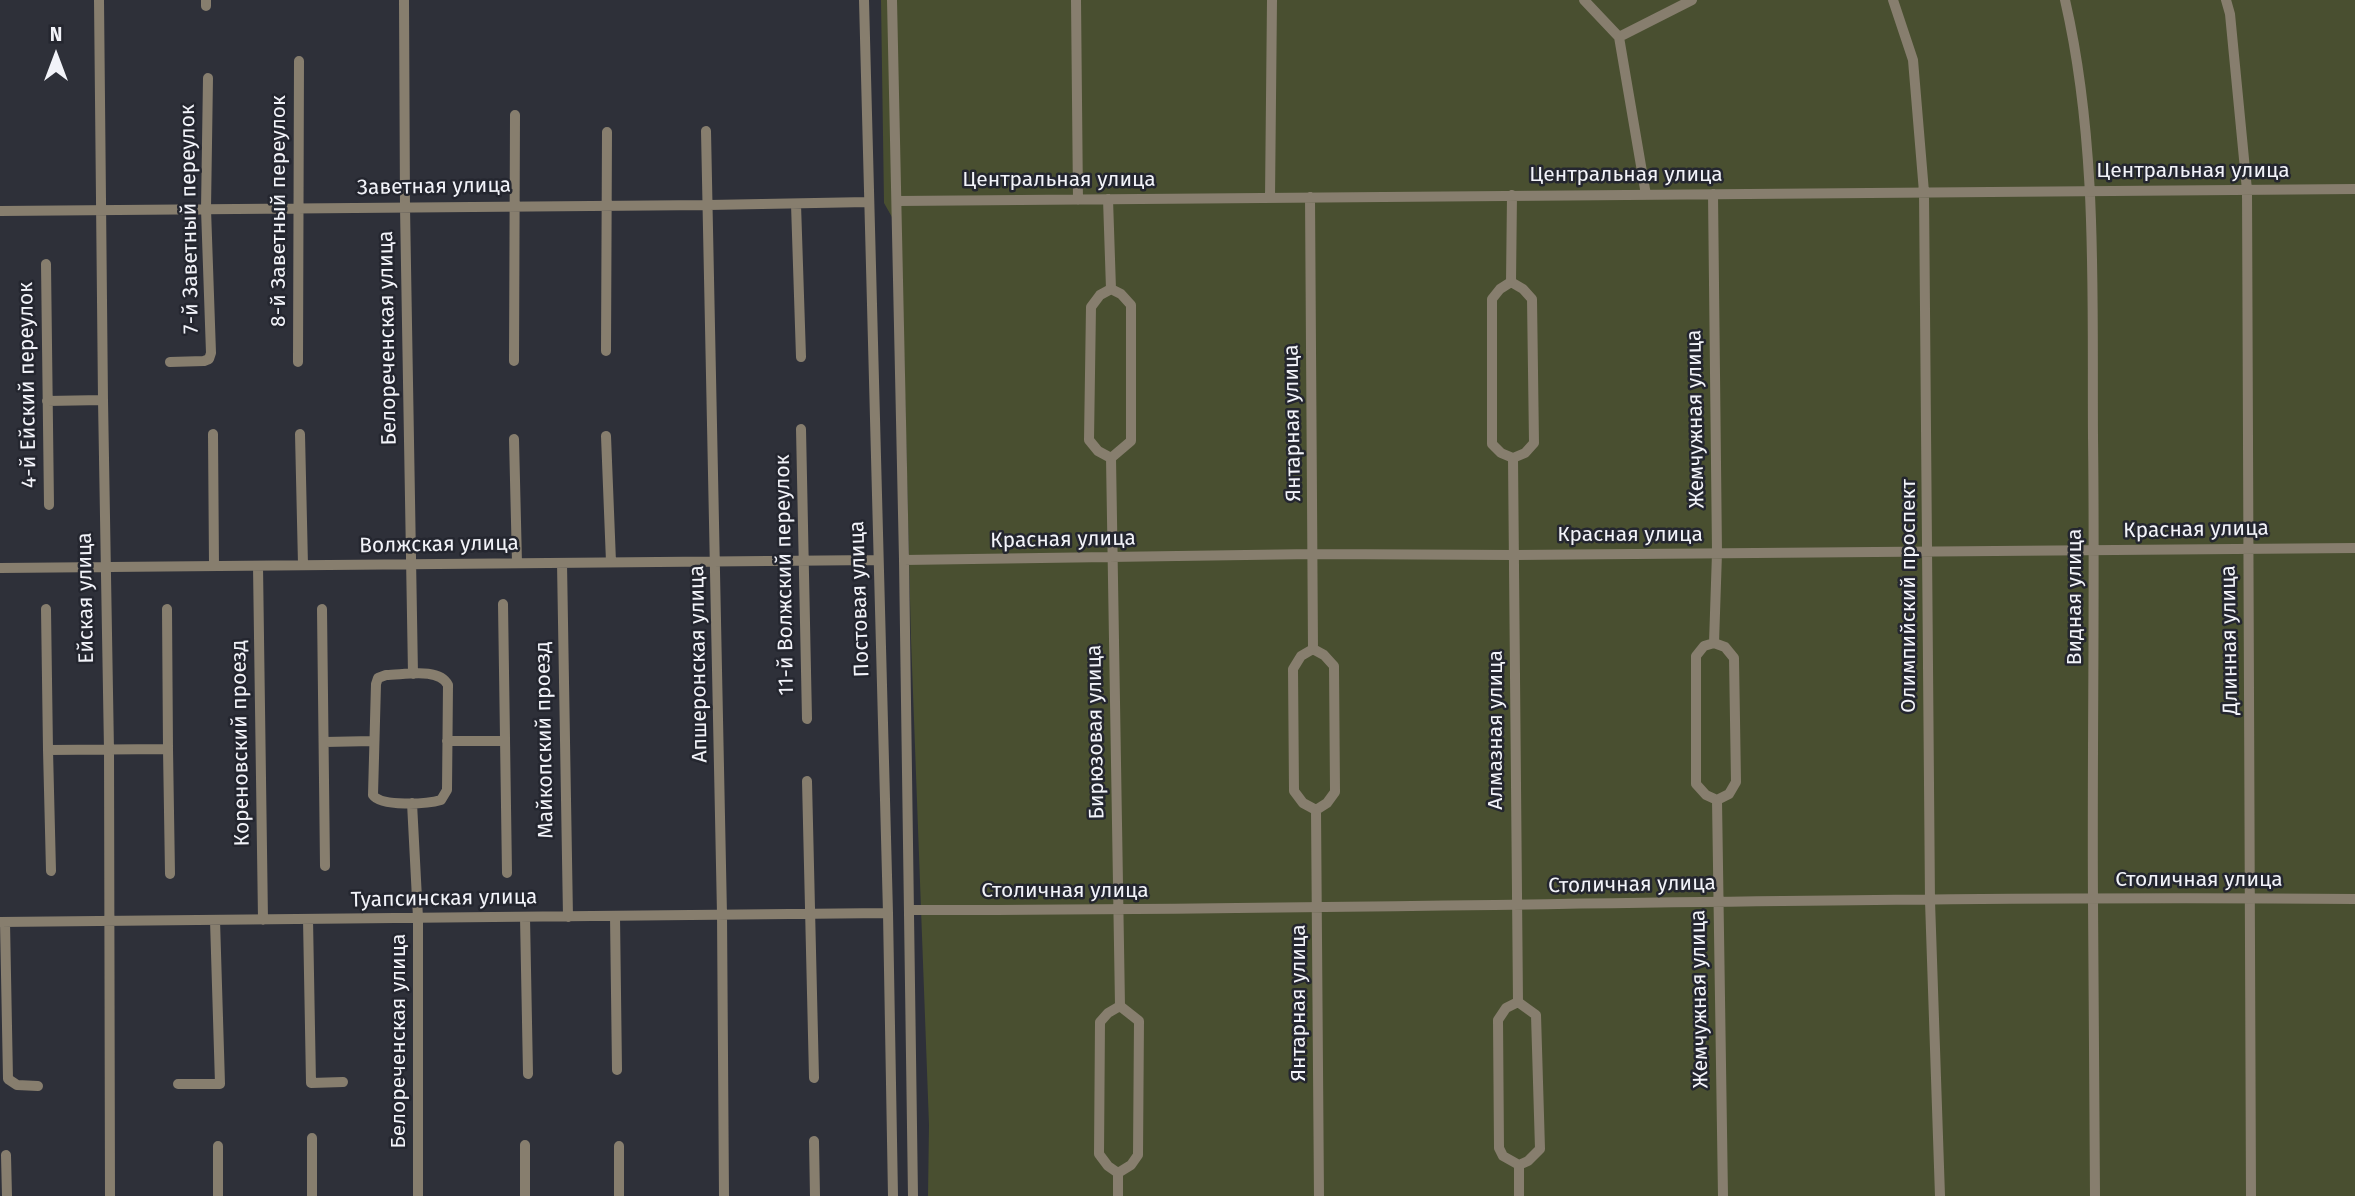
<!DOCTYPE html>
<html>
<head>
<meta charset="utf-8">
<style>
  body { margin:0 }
  #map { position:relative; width:2355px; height:1196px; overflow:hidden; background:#2e3039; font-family:"Fira Sans",sans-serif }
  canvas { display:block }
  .north { position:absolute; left:21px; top:21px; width:70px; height:70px; -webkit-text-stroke:5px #24262f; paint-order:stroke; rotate:0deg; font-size:19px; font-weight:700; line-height:28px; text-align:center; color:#f2f3f9 }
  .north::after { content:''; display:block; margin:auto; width:24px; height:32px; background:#f2f3f9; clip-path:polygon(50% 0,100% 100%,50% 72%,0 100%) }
</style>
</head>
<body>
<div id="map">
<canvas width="2355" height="1196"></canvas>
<div class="north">N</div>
</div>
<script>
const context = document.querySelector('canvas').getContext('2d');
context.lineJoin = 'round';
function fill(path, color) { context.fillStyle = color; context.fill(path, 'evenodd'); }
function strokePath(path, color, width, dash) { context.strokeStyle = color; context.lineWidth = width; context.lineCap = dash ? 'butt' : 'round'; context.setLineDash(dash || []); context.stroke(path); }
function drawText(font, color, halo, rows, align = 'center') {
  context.font = font + ' "Fira Sans",sans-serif'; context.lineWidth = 5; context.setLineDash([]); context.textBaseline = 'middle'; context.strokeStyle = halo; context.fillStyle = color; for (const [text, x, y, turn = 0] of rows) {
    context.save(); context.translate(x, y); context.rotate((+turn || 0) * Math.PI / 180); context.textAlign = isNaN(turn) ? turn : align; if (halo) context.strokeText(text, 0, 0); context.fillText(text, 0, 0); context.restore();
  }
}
const green = new Path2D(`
  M 881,0 L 2355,0 L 2355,1196 L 928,1196 L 929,1125 L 911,639 L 901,233 L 884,203 Z`);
const minor = new Path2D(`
  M 99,0 L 103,400 L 109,750 L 110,1196
  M 206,0 L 206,6
  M 404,0 L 405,207 L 413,674
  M 864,0 L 888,913 L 893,1196
  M 892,0 L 904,560 L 913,1196
  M 1076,0 L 1078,200
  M 1584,0 L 1619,37 L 1646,195
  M 1893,0 L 1913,60 L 1924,192 L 1930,901 L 1940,1196
  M 2065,0 C 2098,143 2092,292 2093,437 C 2095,592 2092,746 2093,901 C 2093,999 2095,1098 2095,1196
  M 2226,0 L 2230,14 L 2247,190 L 2251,1196
  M 1619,37 L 1692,0
  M 706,131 L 722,914 L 724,1196
  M 1713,194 L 1717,553 L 1714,643 L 1725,647 L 1734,658 L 1736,782 L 1729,794 L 1717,800 L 1723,1196
  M 1512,195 L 1511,282 L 1523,289 L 1532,299 L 1534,443 L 1525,453 L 1513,458 L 1518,1002 L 1536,1015 L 1540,1149 L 1528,1161 L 1519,1165 L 1519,1196
  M 1310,197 L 1313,649 L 1301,656 L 1293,669 L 1294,791 L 1303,803 L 1316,810 L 1319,1196
  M 1270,198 L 1272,0
  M 1108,199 L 1111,289 L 1100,295 L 1091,307 L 1089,440 L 1098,451 L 1111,458 L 1120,1006 L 1139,1021 L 1138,1155 L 1131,1165 L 1118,1173 L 1118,1196
  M 898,201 L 2355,189
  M 796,204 L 801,357
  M 0,211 L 709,205 L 868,202
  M 46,264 L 49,505
  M 1511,282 L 1500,289 L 1492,299 L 1492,444 L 1501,453 L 1513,458
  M 1111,289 L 1121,294 L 1131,305 L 1131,441 L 1111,458
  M 606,351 L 607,132
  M 514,361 L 515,115
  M 170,362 L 204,361 L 209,359 L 211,353 L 206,209 L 208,78
  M 298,362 L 299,61
  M 47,401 L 103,400
  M 801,429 L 807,719
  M 213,434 L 214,566
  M 300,434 L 303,565
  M 606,436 L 611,562
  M 514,439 L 517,563
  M 904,560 L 1314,554 L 1515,555 L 2355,548
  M 562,563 L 568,917
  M 258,566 L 263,920
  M 0,568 L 877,560
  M 503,604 L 507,873
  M 46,609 L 48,750
  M 322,609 L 325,866
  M 1714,643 L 1704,646 L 1696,656 L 1696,784 L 1706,795 L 1717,800
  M 1313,649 L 1324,655 L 1334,666 L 1335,792 L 1327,803 L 1316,810
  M 386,675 C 404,675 439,667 448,685 L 447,790 L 441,800 C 427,804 381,807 373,795 L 376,684 L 378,678 Z
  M 447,741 L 505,741
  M 325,742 L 373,741
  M 168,749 L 170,874
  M 807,781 L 814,1078
  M 412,803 L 418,918 L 418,1196
  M 51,871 L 48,750 L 168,749 L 167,609
  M 909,910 C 1391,910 1873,895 2355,899
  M 615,916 L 617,1070
  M 525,917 L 528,1074
  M 308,919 L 311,1083 L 343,1082
  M 0,922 L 888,913
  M 5,922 L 8,1079 L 17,1085 L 38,1086
  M 1518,1002 L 1506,1008 L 1498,1020 L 1499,1148 L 1503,1156 L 1519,1165
  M 178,1084 L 220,1084 L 215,920
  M 312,1138 L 312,1196
  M 814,1141 L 815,1196
  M 525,1145 L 525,1196
  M 218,1146 L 218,1196
  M 619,1146 L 619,1196
  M 6,1155 L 7,1196
  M 1118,1173 L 1108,1166 L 1099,1154 L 1100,1022 L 1108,1013 L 1120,1006`);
const streetNames = [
  ["Центральная улица",2193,171],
  ["Центральная улица",1626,175],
  ["Центральная улица",1059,180],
  ["Заветная улица",434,187,-1],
  ["8-й Заветный переулок",279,211,-90],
  ["7-й Заветный переулок",190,219,-91],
  ["Белореченская улица",388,338,-91],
  ["4-й Ейский переулок",28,385,-91],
  ["Жемчужная улица",1696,419,-91],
  ["Янтарная улица",1293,423,-91],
  ["Красная улица",2196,530,-1],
  ["Красная улица",1630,535],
  ["Красная улица",1063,540,-1],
  ["Волжская улица",439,545,-1],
  ["11-й Волжский переулок",785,575,-91],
  ["Олимпийский проспект",1909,596,-90],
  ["Видная улица",2075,597,-90],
  ["Ейская улица",86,598,-91],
  ["Постовая улица",860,599,-92],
  ["Длинная улица",2230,640,-91],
  ["Апшеронская улица",699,664,-91],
  ["Алмазная улица",1496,730,-90],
  ["Бирюзовая улица",1096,732,-91],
  ["Майкопский проезд",545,740,-91],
  ["Кореновский проезд",241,743,-91],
  ["Столичная улица",2199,880],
  ["Столичная улица",1632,885,-1],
  ["Столичная улица",1065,891],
  ["Туапсинская улица",444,899,-1],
  ["Жемчужная улица",1700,999,-91],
  ["Янтарная улица",1299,1003,-90],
  ["Белореченская улица",399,1041,-90]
];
fill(green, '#494f30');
strokePath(minor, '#877e6e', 10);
drawText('21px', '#f2f3f9', '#24262f', streetNames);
</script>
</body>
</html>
